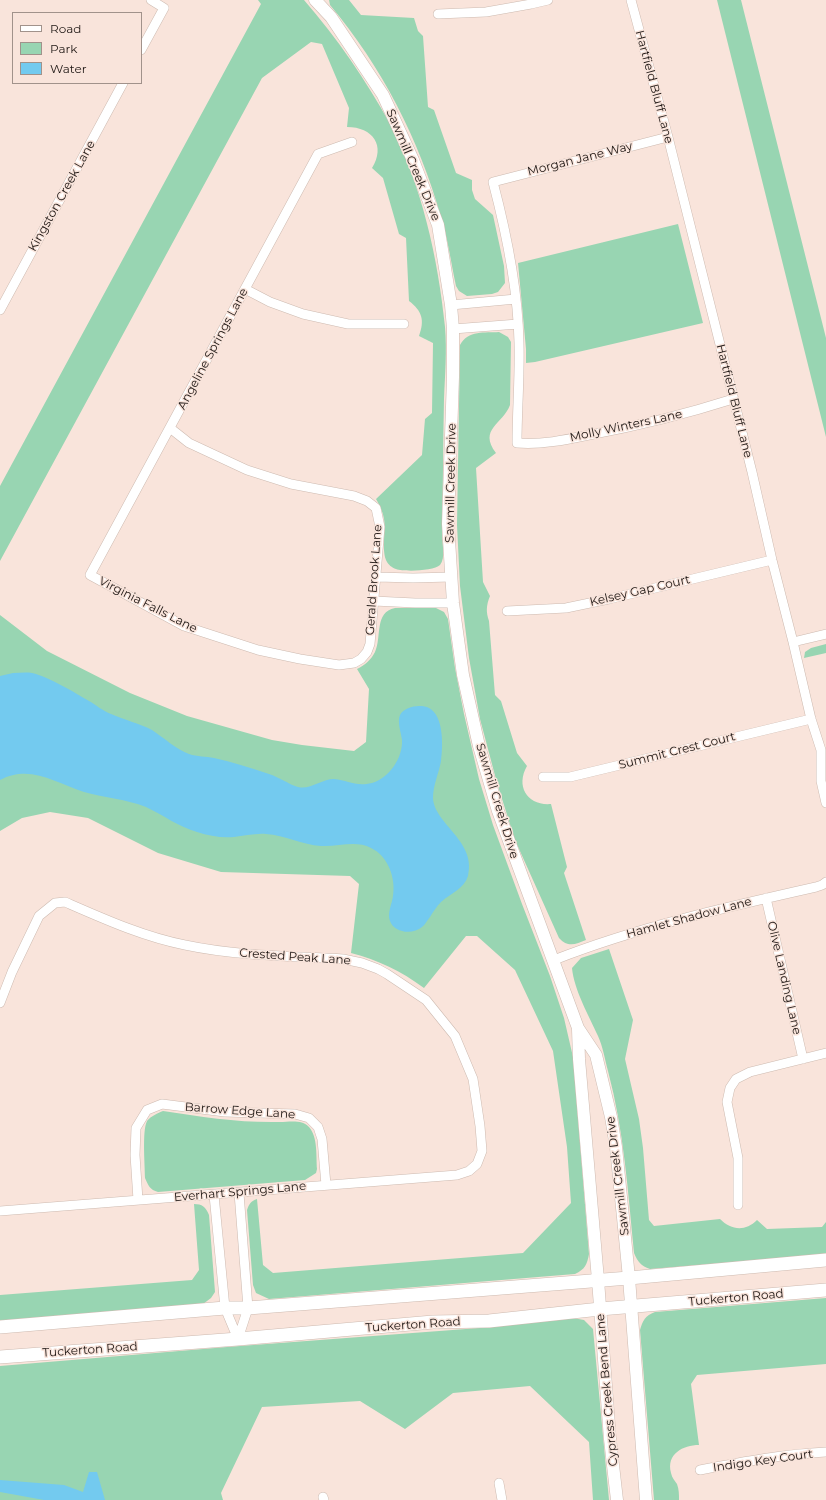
<!DOCTYPE html>
<html>
<head>
<meta charset="utf-8">
<style>
  body { margin:0 }
  #map { position:relative; width:826px; height:1500px; overflow:hidden; background:#f9e4db; font-family:Montserrat,sans-serif }
  canvas { display:block }
  .legend { position:absolute; left:12px; top:12px; width:130px; height:72px; box-sizing:border-box; background:#f9e4db; border:1px solid #a1928b; margin:0; padding:5px 7px; list-style:none; font-size:12px; color:#1e1714 }
  .legend li { display:flex; align-items:center; gap:8px; height:20px }
  .legend b { width:20px; border:1px solid #a1928b }
</style>
</head>
<body>
<div id="map">
<canvas width="826" height="1500"></canvas>
<ul class="legend">
<li><b style="height:5px;background:#fff"></b>Road</li>
<li><b style="height:11px;background:#98d5b2"></b>Park</li>
<li><b style="height:11px;background:#73caef"></b>Water</li>
</ul>
</div>
<script>
const context = document.querySelector('canvas').getContext('2d');
context.lineJoin = 'round';
function fill(path, color) { context.fillStyle = color; context.fill(path, 'evenodd'); }
function strokePath(path, color, width, dash) { context.strokeStyle = color; context.lineWidth = width; context.lineCap = dash ? 'butt' : 'round'; context.setLineDash(dash || []); context.stroke(path); }
function drawText(font, color, halo, rows, align = 'center') {
  context.font = font + ' Montserrat,sans-serif'; context.lineWidth = 3; context.setLineDash([]); context.textBaseline = 'middle'; context.strokeStyle = halo; context.fillStyle = color; for (const [text, x, y, turn = 0] of rows) {
    context.save(); context.translate(x, y); context.rotate((+turn || 0) * Math.PI / 180); context.textAlign = isNaN(turn) ? turn : align; if (halo) context.strokeText(text, 0, 0); context.fillText(text, 0, 0); context.restore();
  }
}
const green = new Path2D(`
  M 258,0 L 304,0 C 337,38 366,80 390,124 C 422,186 438,258 445,327 C 447,351 445,375 444,399 C 443,445 443,490 442,535 C 442,543 446,558 440,565 C 434,571 404,572 396,569 C 392,568 388,564 387,562 C 381,551 386,531 384,519 C 383,512 380,506 376,499 L 422,455 L 425,419 L 432,413 L 433,343 L 419,336 C 425,320 422,311 409,301 L 406,238 L 399,234 L 383,178 L 372,168 C 386,146 373,127 347,127 L 349,108 L 322,44 L 311,42 L 262,78 L 0,561 L 0,486 L 261,4 Z
  M 329,0 L 349,0 L 361,15 L 414,18 L 418,31 L 423,36 L 428,107 L 434,110 L 456,173 L 472,180 L 472,190 L 475,199 L 493,215 L 504,266 L 505,283 L 498,292 L 492,294 L 467,296 L 459,291 L 456,286 C 451,263 448,239 441,217 C 419,139 382,67 330,5 Z
  M 717,0 L 741,0 L 826,338 L 826,437 Z
  M 678,224 L 703,323 L 535,362 L 526,363 L 526,349 L 518,263 Z
  M 499,332 L 508,337 L 511,342 L 510,405 C 503,424 478,429 496,453 L 476,468 L 483,582 L 490,596 C 486,606 486,612 489,621 L 495,695 L 501,701 L 517,753 L 527,766 C 515,787 528,806 551,804 L 567,867 L 564,873 L 586,940 C 576,944 568,948 559,938 L 515,840 L 497,783 L 480,719 L 469,658 L 460,586 L 457,525 L 460,345 C 468,330 485,333 499,332 Z
  M 395,608 L 436,608 L 444,612 L 448,619 L 455,668 L 464,714 L 479,779 L 493,825 L 522,904 L 550,976 L 564,1018 L 573,1057 L 589,1254 C 587,1265 585,1269 575,1274 L 269,1299 L 256,1293 L 253,1285 L 247,1210 C 249,1204 251,1201 257,1199 L 263,1265 L 273,1273 L 523,1253 L 571,1203 L 567,1147 L 553,1051 L 515,970 L 477,936 L 466,936 L 424,988 C 401,971 378,960 351,953 L 359,884 L 350,876 L 221,872 L 158,853 L 88,818 L 50,812 L 22,818 L 0,831 L 0,615 L 47,651 L 130,693 L 187,716 L 272,740 L 302,745 L 354,751 L 366,742 L 369,689 L 357,669 C 365,665 371,660 375,652 C 382,637 374,612 395,608 Z
  M 826,644 L 826,653 L 804,658 L 805,652 L 811,648 Z
  M 609,949 L 633,1020 L 625,1059 L 639,1119 L 643,1148 L 649,1220 L 654,1226 L 720,1219 C 731,1230 745,1232 757,1220 L 767,1229 L 822,1227 L 826,1222 L 826,1255 L 650,1269 C 641,1266 638,1262 634,1253 C 628,1192 624,1131 608,1071 C 605,1060 603,1047 598,1036 C 589,1016 574,990 572,968 L 581,958 Z
  M 163,1111 C 202,1117 241,1123 280,1122 C 289,1122 302,1119 309,1127 C 318,1137 316,1156 317,1169 L 316,1173 L 305,1180 L 158,1192 C 150,1190 148,1185 145,1178 C 145,1165 142,1131 147,1121 C 151,1116 158,1113 163,1111 Z
  M 194,1204 C 202,1204 206,1207 209,1215 L 215,1292 L 211,1298 L 203,1304 L 0,1321 L 0,1295 L 192,1280 L 199,1270 Z
  M 826,1298 L 826,1364 L 697,1375 L 691,1384 L 699,1445 C 683,1445 666,1454 671,1473 C 672,1478 675,1481 677,1484 C 679,1489 679,1495 679,1500 L 654,1500 L 640,1330 C 643,1320 645,1316 655,1312 Z
  M 573,1318 L 584,1320 L 593,1329 L 609,1500 L 593,1500 L 589,1442 L 530,1386 L 453,1393 L 405,1429 L 360,1401 L 262,1407 L 221,1493 L 223,1500 L 0,1500 L 0,1366 L 227,1347 L 479,1328 Z`);
const water = new Path2D(`
  M 13,673 C 19,673 26,672 32,673 C 49,677 74,692 89,701 C 96,705 103,711 111,714 C 124,720 139,723 152,730 C 163,737 177,750 189,754 C 197,757 206,756 214,758 C 232,762 251,768 269,774 C 279,777 288,784 298,787 C 310,790 322,779 334,779 C 348,780 355,787 372,783 C 389,778 403,758 402,740 C 401,732 397,722 400,715 C 405,706 421,704 429,708 C 444,716 443,746 441,761 C 439,773 433,785 433,798 C 434,824 477,841 468,876 C 464,889 451,893 441,902 C 437,906 433,912 430,917 C 428,919 425,925 422,927 C 413,935 394,933 390,921 C 387,913 392,904 393,896 C 396,878 388,856 371,848 C 356,840 338,847 321,846 C 302,845 285,835 266,834 C 256,833 244,836 234,837 C 221,838 209,836 197,832 C 179,827 163,815 146,807 C 126,799 105,798 84,792 C 55,783 31,764 0,780 L 0,676 Z
  M 89,1472 L 97,1472 L 105,1500 L 44,1500 L 0,1492 L 0,1480 L 64,1485 L 83,1492 Z`);
const minor = new Path2D(`
  M 631,0 L 668,137 L 752,472 L 772,560 L 793,642 L 811,719 L 821,750 L 821,781 L 826,803
  M 438,14 L 486,12 L 531,4 L 548,0
  M 141,50 L 164,8 L 151,0
  M 668,137 L 493,182 C 507,235 518,288 519,343 C 520,376 517,410 517,443 C 541,445 565,440 589,435 C 638,426 686,414 733,399
  M 245,289 L 270,302 L 303,314 L 348,324 L 404,324
  M 451,305 L 516,299
  M 0,310 L 123,83
  M 453,329 L 518,324
  M 170,428 L 189,443 L 247,470 L 291,484 L 354,496 L 367,501 L 376,508 L 380,527 L 370,644 L 367,652 L 361,659 L 354,663 L 339,665 L 300,659 L 258,650 L 184,626 L 90,575 L 318,154 L 352,142
  M 377,577 L 413,578 L 451,577
  M 374,601 L 415,603 L 453,603
  M 507,611 L 566,608 L 609,599 L 772,560
  M 793,642 L 826,634
  M 543,777 L 570,777 L 811,719
  M 766,898 L 803,1059
  M 554,960 C 638,927 727,907 816,887 L 822,885 L 826,882
  M 0,1003 L 12,972 L 39,916 L 55,903 L 65,902 C 104,919 144,937 185,945 C 237,956 290,956 343,959 L 362,963 L 378,969 L 387,974 L 426,1000 L 455,1036 L 473,1079 L 480,1126 L 482,1151 L 477,1164 L 469,1171 L 457,1175 L 0,1211
  M 214,1195 L 225,1308 L 238,1339
  M 138,1200 L 135,1155 L 136,1128 L 147,1110 L 162,1104 L 225,1112 L 295,1114 L 309,1118 L 318,1127 L 322,1139 L 326,1185
  M 738,1205 L 738,1158 L 727,1102 L 730,1088 L 736,1079 L 750,1072 L 826,1053
  M 238,1339 L 248,1308 L 239,1193
  M 700,1470 C 742,1462 784,1454 826,1452
  M 499,1483 L 502,1500
  M 323,1497 L 324,1500`);
const tertiary = new Path2D(`
  M 315,0 L 331,17 L 383,95 L 413,160 L 438,225 L 451,305 L 453,329 L 453,377 L 448,524 L 453,603 L 463,675 L 479,746 L 498,811 L 578,1028 L 596,1055 L 611,1117 L 616,1147 L 629,1278 L 646,1500
  M 578,1029 L 579,1059 L 598,1280 L 610,1439 L 617,1500`);
const secondary = new Path2D(`
  M 0,1327 L 225,1308 L 248,1308 L 629,1278 L 826,1260
  M 0,1357 L 238,1339 L 433,1322 L 489,1321 L 600,1309 L 826,1290`);
const streetNames = [
  ["Hartfield Bluff Lane",654,87,75],
  ["Morgan Jane Way",580,159,-14],
  ["Sawmill Creek Drive",413,165,67],
  ["Kingston Creek Lane",62,196,-61],
  ["Angeline Springs Lane",213,349,-62],
  ["Hartfield Bluff Lane",734,401,76],
  ["Molly Winters Lane",626,426,-12],
  ["Sawmill Creek Drive",451,483,-89],
  ["Gerald Brook Lane",374,580,-86],
  ["Kelsey Gap Court",640,591,-13],
  ["Virginia Falls Lane",148,605,27],
  ["Summit Crest Court",677,751,-14],
  ["Sawmill Creek Drive",497,801,73],
  ["Hamlet Shadow Lane",689,918,-15],
  ["Crested Peak Lane",295,957,4],
  ["Olive Landing Lane",784,978,77],
  ["Barrow Edge Lane",240,1111,4],
  ["Sawmill Creek Drive",618,1176,-97],
  ["Everhart Springs Lane",240,1192,-5],
  ["Tuckerton Road",736,1298,-5],
  ["Tuckerton Road",413,1325,-4],
  ["Tuckerton Road",90,1350,-4],
  ["Cypress Creek Bend Lane",607,1390,-95],
  ["Indigo Key Court",763,1461,-8]
];
fill(green, '#98d5b2');
fill(water, '#73caef');
strokePath(minor, '#cdbab0', 10);
strokePath(tertiary, '#cdbab0', 13);
strokePath(secondary, '#cdbab0', 14);
strokePath(minor, '#fff', 9);
strokePath(tertiary, '#fff', 12);
strokePath(secondary, '#fff', 13);
drawText('12px', '#1e1714', '#f9e4db', streetNames);
</script>
</body>
</html>
